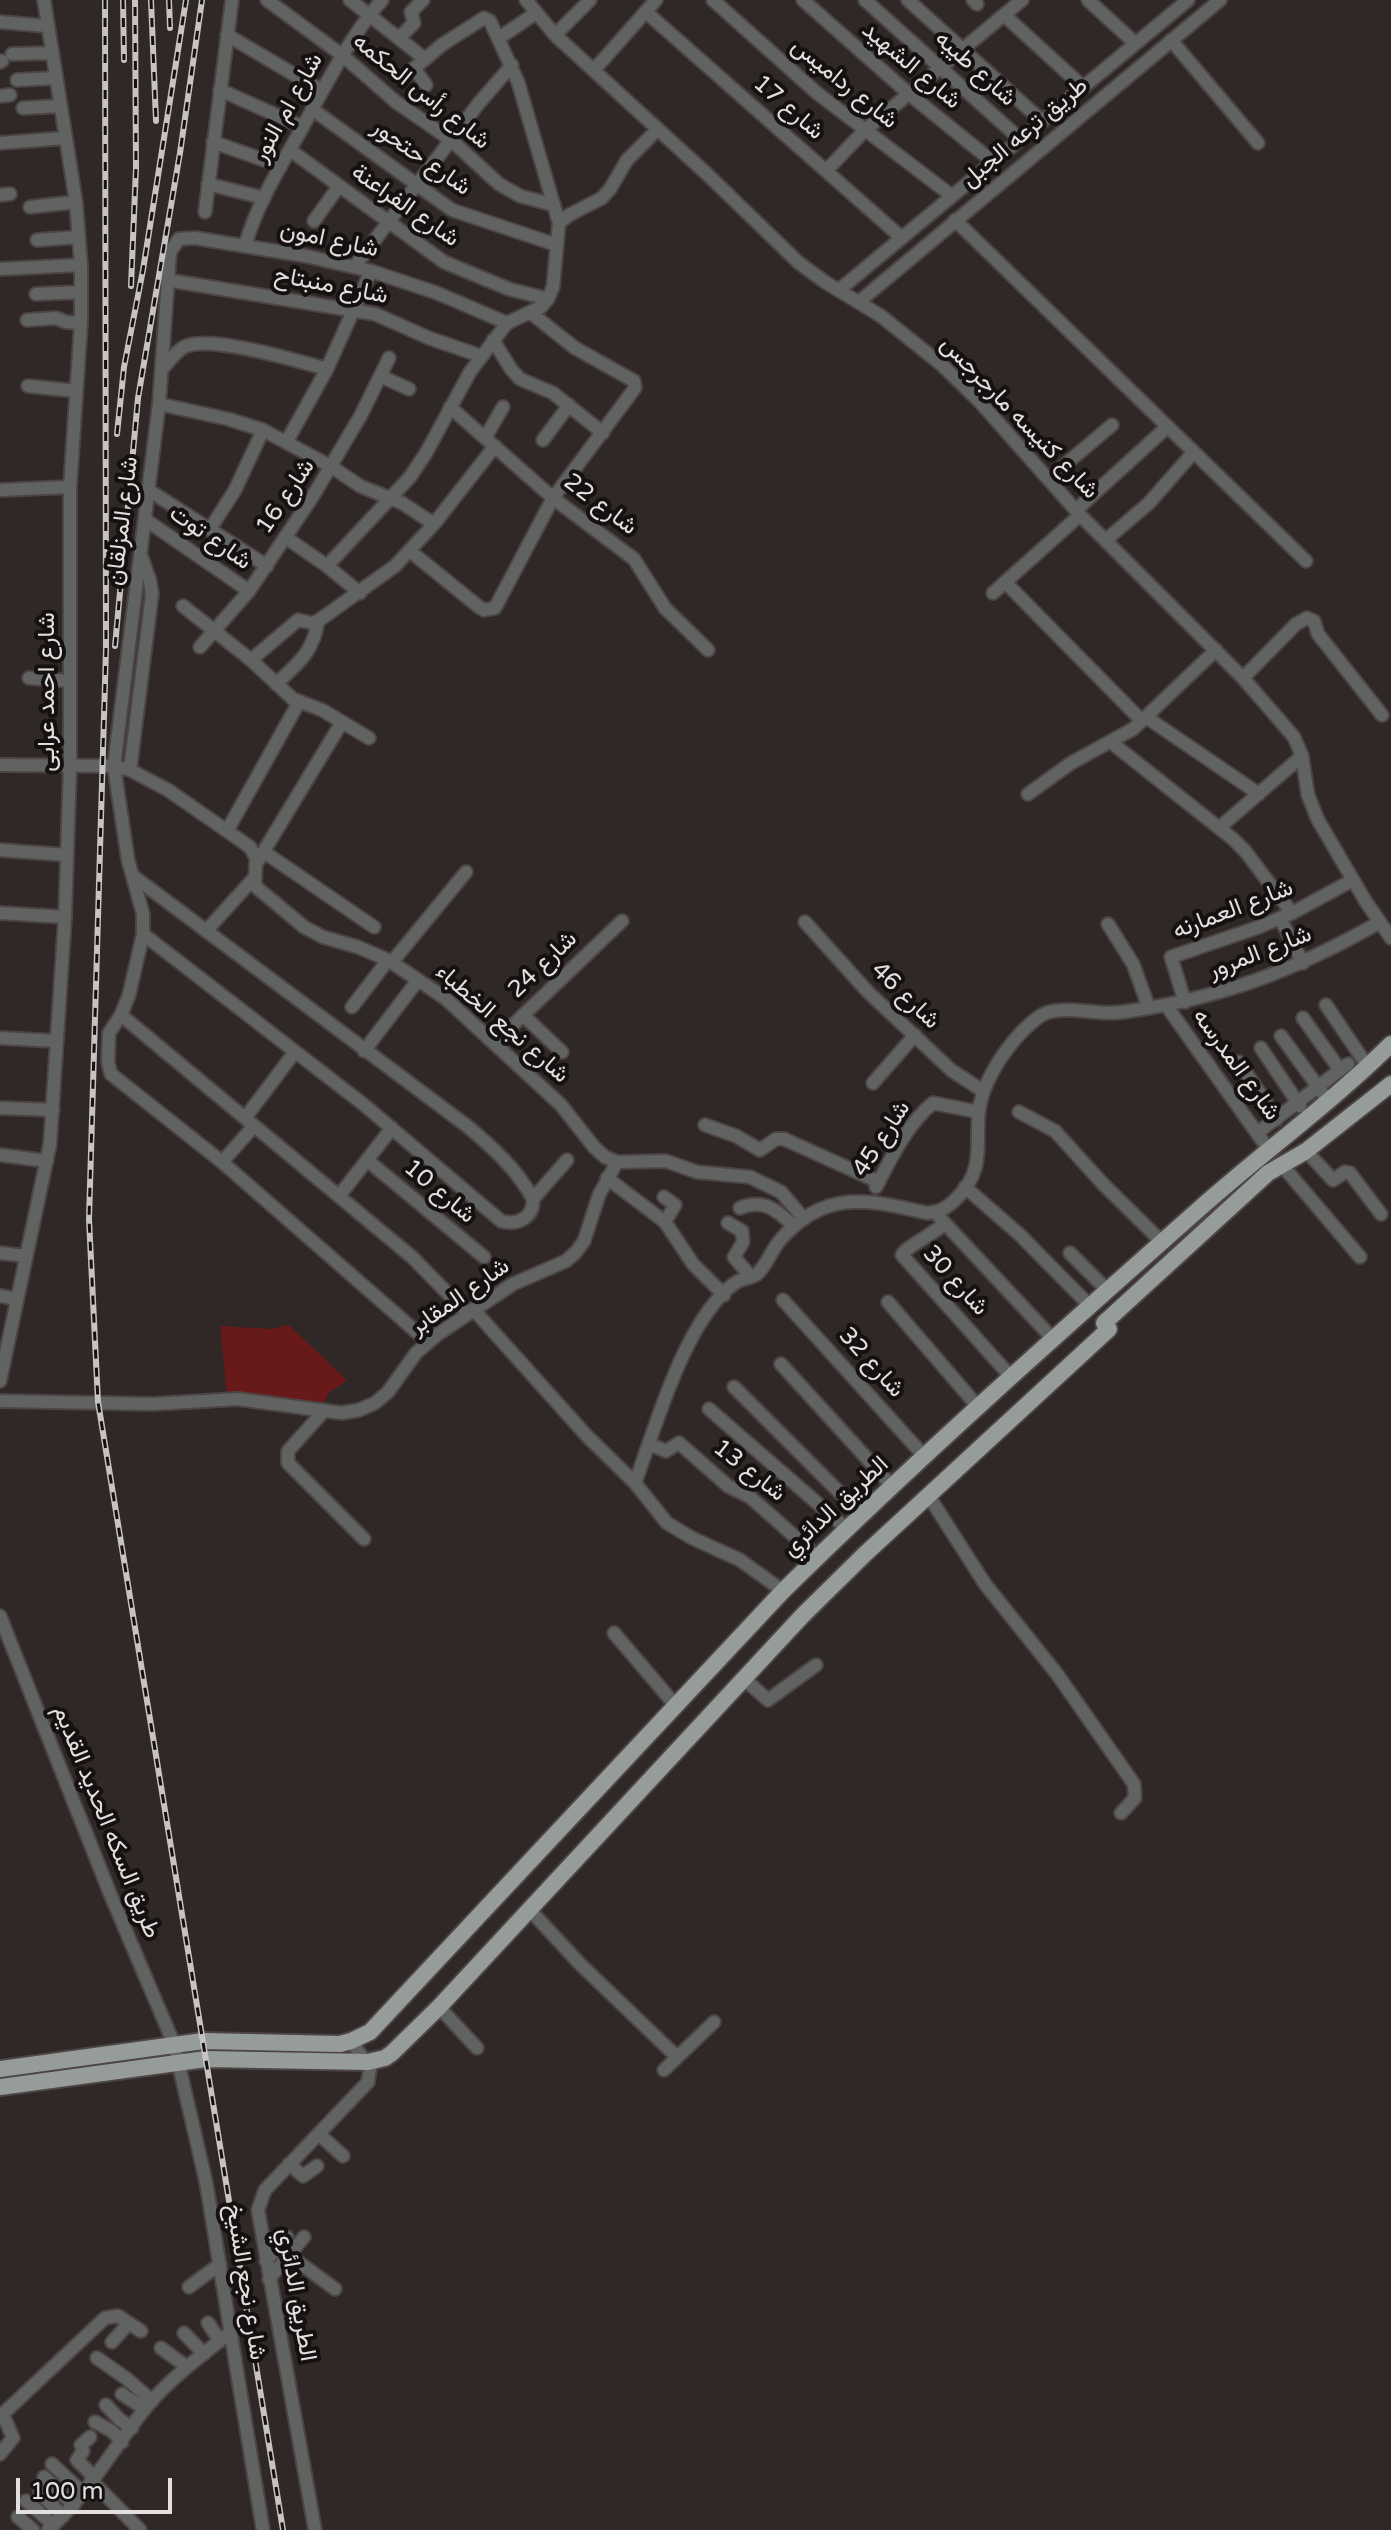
<!DOCTYPE html>
<html>
<head>
<meta charset="utf-8">
<style>
  body { margin:0 }
  #map { position:relative; width:1391px; height:2530px; overflow:hidden; background:#2f2827; font-family:"Varela Round",sans-serif }
  canvas { display:block }
  .scale { position:absolute; left:16px; top:2478px; width:156px; height:36px; box-sizing:border-box; border:4px solid #e4dfdf; border-top:0; padding-left:10px; font-size:24px; line-height:28px; white-space:nowrap; color:#e4dfdf; -webkit-text-stroke:6px #151111; paint-order:stroke }
</style>
</head>
<body>
<div id="map">
<canvas width="1391" height="2530"></canvas>
<div class="scale">100 m</div>
</div>
<script>
const context = document.querySelector('canvas').getContext('2d');
context.lineJoin = 'round';
function fill(path, color) { context.fillStyle = color; context.fill(path, 'evenodd'); }
function strokePath(path, color, width, dash) { context.strokeStyle = color; context.lineWidth = width; context.lineCap = dash ? 'butt' : 'round'; context.setLineDash(dash || []); context.stroke(path); }
function drawText(font, color, halo, rows, align = 'center') {
  context.font = font + ' "Varela Round",Vazirmatn,sans-serif'; context.lineWidth = 8; context.setLineDash([]); context.textBaseline = 'middle'; context.strokeStyle = halo; context.fillStyle = color; for (const [text, x, y, turn = 0] of rows) {
    context.save(); context.translate(x, y); context.rotate((+turn || 0) * Math.PI / 180); context.textAlign = isNaN(turn) ? turn : align; if (halo) context.strokeText(text, 0, 0); context.fillText(text, 0, 0); context.restore();
  }
}
const green = new Path2D(`
  M 289,1325 L 347,1380 L 329,1393 L 323,1404 L 273,1397 L 227,1395 L 220,1326 L 272,1329 Z`);
const minor = new Path2D(`
  M 267,0 L 342,55 L 396,102 L 451,140 L 499,184 L 520,196 L 554,205
  M 350,0 L 425,59
  M 526,0 L 555,35 L 708,175 L 799,263 L 825,282 L 881,316 L 942,365 L 980,402 L 1080,515 L 1243,678 L 1294,737 L 1302,756 L 1308,795 L 1318,820 L 1366,902 L 1391,938
  M 713,0 L 817,93 L 952,196
  M 803,0 L 908,93 L 993,162
  M 865,0 L 1020,139
  M 908,0 L 1042,121
  M 973,0 L 977,4
  M 1088,0 L 1135,43
  M 646,12 L 902,238
  M 1004,15 L 1083,87
  M 0,22 L 46,26
  M 227,35 L 322,91
  M 555,35 L 590,0
  M 399,38 L 414,23 L 411,12 L 423,0
  M 499,38 L 536,13
  M 1171,40 L 1258,143
  M 12,54 L 50,53
  M 0,62 L 2,61
  M 414,68 L 426,85
  M 594,70 L 656,0
  M 406,75 L 443,44 L 484,18 L 490,21 L 518,82 L 559,223
  M 17,80 L 55,78
  M 220,90 L 303,127
  M 0,96 L 10,95
  M 23,108 L 60,106
  M 312,109 L 452,210 L 557,245
  M 213,142 L 281,166
  M 0,143 L 66,138
  M 290,150 L 444,262 L 509,289 L 548,299
  M 826,171 L 864,131 L 1022,0
  M 208,184 L 264,198
  M 0,195 L 10,194
  M 30,207 L 76,202
  M 205,212 L 232,0
  M 955,220 L 1306,561
  M 314,221 L 339,186
  M 37,240 L 79,237
  M 245,246 C 257,204 280,167 301,130 C 326,85 348,39 382,0
  M 355,266 L 479,103 L 512,65
  M 0,269 L 81,265
  M 167,280 L 375,314 L 429,338 L 481,356
  M 839,290 L 1188,0
  M 36,294 L 81,292
  M 860,301 L 1220,0
  M 27,320 L 56,318 L 66,322 L 81,323
  M 493,340 L 511,369 L 520,379 L 553,393 L 603,433
  M 162,369 C 169,362 175,352 184,347 C 209,334 298,361 327,369
  M 380,376 L 409,389
  M 28,386 L 76,391
  M 159,404 L 228,419 L 263,430 L 332,467 L 360,486 L 402,503 L 434,524
  M 450,407 L 553,498 L 634,559 L 665,608 L 708,650
  M 485,438 L 503,407
  M 543,440 L 569,405
  M 287,441 L 327,369 L 371,271
  M 1048,479 L 1112,425
  M 0,490 L 70,487
  M 150,491 L 267,566
  M 1076,510 L 1166,428
  M 146,520 L 249,591
  M 210,529 L 235,490 L 263,430
  M 285,537 L 327,566 L 360,593
  M 1106,540 L 1149,503 L 1193,453
  M 410,551 L 479,607 L 484,610 L 495,608 L 553,498 L 635,388 L 634,381 L 575,348 L 531,313
  M 327,566 L 410,477 L 426,453 L 470,372 L 507,323 L 541,307 L 548,299 L 553,287 L 559,223 L 569,215 L 602,198 L 610,189 L 627,160 L 658,129
  M 1005,582 L 1142,721
  M 993,593 L 1080,515
  M 183,606 L 251,660 L 293,699 L 322,710 L 369,738
  M 200,647 L 249,591 L 313,496 L 361,415 L 389,358
  M 251,660 L 298,620 L 312,623 L 318,621 L 395,566 L 434,524 L 495,446
  M 29,678 L 70,681
  M 1243,678 L 1296,624 L 1307,618 L 1314,621 L 1318,634 L 1382,715
  M 276,684 C 298,663 313,653 318,621
  M 1146,717 L 1259,794
  M 1112,743 L 1233,839 L 1245,851 L 1292,913
  M 0,765 L 114,766 L 130,770 L 168,790 L 250,847 L 256,858 L 255,886 L 304,927 L 323,937 L 358,947 L 388,960 L 445,998 L 561,1105 L 594,1147 L 605,1157 L 617,1162 L 666,1161 L 697,1172 L 750,1177 L 781,1192 L 804,1219
  M 130,770 L 152,594 L 150,581 L 142,558
  M 1028,794 L 1071,763 L 1133,729 L 1216,650
  M 1219,828 L 1302,756
  M 227,831 L 299,702
  M 0,850 L 67,855
  M 264,852 L 374,927
  M 256,864 L 342,722
  M 133,876 L 467,1126 C 492,1147 517,1169 533,1199
  M 0,913 L 65,917
  M 1280,918 L 1303,963
  M 805,922 L 868,992 L 951,1070 L 983,1091
  M 1108,924 L 1133,964 L 1149,1008
  M 206,931 L 254,878
  M 143,934 L 363,1104 L 501,1221 C 518,1226 534,1217 533,1199 L 567,1160
  M 392,962 L 466,872
  M 1185,1002 L 1171,957 L 1259,927 L 1292,913 L 1353,880
  M 1166,1005 L 1269,1150
  M 1326,1005 L 1368,1067
  M 352,1007 L 388,960
  M 121,1015 L 412,1257 L 467,1313
  M 523,1015 L 562,1052
  M 1303,1018 L 1340,1070
  M 1281,1036 L 1329,1102
  M 0,1038 L 57,1041
  M 495,1042 L 622,921
  M 1261,1048 L 1300,1106
  M 364,1051 L 418,980
  M 1239,1062 L 1277,1119
  M 873,1083 L 915,1035
  M 0,1108 L 53,1110
  M 1019,1112 L 1055,1131 L 1103,1184 L 1162,1242
  M 245,1118 L 294,1053
  M 705,1125 L 736,1136 L 760,1150 L 776,1139 L 784,1139 L 879,1182
  M 1257,1133 L 1348,1064
  M 1306,1151 L 1333,1180 L 1345,1172 L 1350,1173 L 1381,1214
  M 0,1155 L 47,1161
  M 367,1160 L 484,1257
  M 222,1162 L 254,1126
  M 1281,1164 L 1360,1257
  M 607,1178 L 665,1222 L 693,1264 L 724,1295
  M 876,1187 C 891,1158 908,1123 933,1103 L 979,1112
  M 965,1187 L 1020,1235 L 1091,1307
  M 339,1196 L 392,1128
  M 664,1197 L 675,1205 L 665,1222
  M 740,1208 C 764,1198 778,1211 794,1226
  M 940,1218 L 1054,1340
  M 728,1223 L 742,1231 L 743,1242 L 734,1257 L 751,1277
  M 945,1223 C 934,1234 907,1246 902,1255 L 1012,1378
  M 0,1253 L 26,1256
  M 1070,1253 L 1108,1291
  M 0,1296 L 17,1299
  M 783,1300 L 925,1457
  M 888,1302 L 979,1408
  M 473,1309 L 586,1435 L 635,1483 L 667,1523 L 692,1538 L 740,1560 L 783,1591
  M 428,1342 L 222,1162 L 111,1074 L 108,1062 L 109,1033 L 121,1015 L 129,995 L 143,934 L 143,914 L 128,860 L 114,766 L 159,404 L 170,252 L 179,239 L 195,238 L 306,256 L 371,271 L 437,293 L 507,323
  M 781,1364 L 892,1486
  M 0,1381 L 50,1144 L 65,917 L 70,764 L 70,487 L 81,323 L 81,265 L 76,202 L 44,0
  M 734,1387 L 862,1515
  M 0,1401 L 153,1404 L 238,1399 L 342,1413 L 359,1410 L 375,1403 L 388,1392 L 416,1353 L 438,1334 L 513,1284 L 566,1261 L 576,1252 L 584,1241 L 599,1195 L 617,1162
  M 709,1409 L 847,1529
  M 324,1411 L 288,1451 L 288,1463 L 364,1539
  M 649,1444 L 666,1451 L 679,1443 L 728,1486 L 750,1497 L 818,1557
  M 635,1483 C 656,1426 685,1319 735,1283 C 741,1278 750,1279 757,1274 C 767,1265 772,1249 781,1239 C 826,1188 870,1200 927,1213 C 939,1212 945,1209 954,1201 C 993,1165 969,1133 983,1093 C 993,1065 1016,1033 1040,1016 C 1059,1003 1098,1016 1123,1012 C 1222,998 1294,971 1380,922
  M 928,1495 L 985,1584 L 1057,1674 L 1134,1784 L 1135,1798 L 1121,1813
  M 0,1616 L 111,1896 L 174,2044 L 206,2182 L 263,2530
  M 614,1633 L 676,1706
  M 743,1678 L 768,1700 L 816,1665
  M 529,1909 L 580,1964 L 677,2057
  M 439,2007 L 477,2048
  M 664,2070 L 714,2022
  M 319,2134 L 343,2156
  M 289,2164 L 303,2176 L 317,2166
  M 289,2255 L 335,2289
  M 266,2261 L 287,2237
  M 269,2279 L 304,2237
  M 189,2287 L 220,2264
  M 208,2323 L 220,2341
  M 184,2333 L 204,2354
  M 112,2342 L 129,2323
  M 161,2348 L 187,2367
  M 97,2358 L 127,2379 L 152,2401
  M 122,2394 L 145,2409
  M 106,2405 L 119,2419 L 132,2428
  M 95,2422 L 112,2431 L 122,2442
  M 90,2437 L 81,2445 L 83,2451 L 77,2460 L 94,2477
  M 0,2454 L 13,2438 L 4,2417 L 4,2413 L 105,2318 L 118,2316 L 141,2331
  M 52,2464 L 83,2493
  M 44,2477 L 74,2505
  M 91,2480 L 140,2530
  M 40,2493 L 63,2516
  M 26,2501 L 54,2525
  M 18,2517 L 33,2530
  M 48,2530 C 88,2495 114,2446 148,2405 C 172,2377 202,2355 231,2332
  M 315,2530 L 258,2210 L 265,2190 L 368,2082 L 370,2068 L 351,2041`);
const major = new Path2D(`
  M 0,2069 L 203,2041 L 340,2044 L 351,2041 L 370,2032 L 783,1591 C 917,1459 1058,1334 1198,1210 C 1262,1153 1330,1104 1391,1044
  M 0,2087 L 206,2059 L 368,2062 L 385,2058 L 392,2053 L 439,2007 L 803,1615 L 865,1554 L 1109,1329 L 1104,1323 L 1268,1173 L 1306,1151 L 1391,1084`);
const rail = new Path2D(`
  M 105,0 L 106,649 L 89,1219 L 98,1402 L 283,2530
  M 123,0 L 124,60
  M 151,0 L 156,121
  M 169,0 L 170,28
  M 131,286 L 136,168 L 135,0
  M 117,434 L 124,367 L 143,270 L 186,0
  M 115,646 L 138,398 L 180,153 L 202,0`);
const streetNames = [
  ["شارع الشهيد",911,66,40],
  ["شارع طيبه",975,69,42],
  ["شارع رداميس",844,84,39],
  ["شارع رأس الحكمه",421,92,39],
  ["شارع ام النور",288,108,-61],
  ["شارع 17",788,108,41],
  ["طريق ترعه الجبل",1025,133,-40],
  ["شارع حتحور",421,158,35],
  ["شارع الفراعنة",405,206,35],
  ["شارع امون",329,240,12],
  ["شارع منبتاح",331,286,11],
  ["شارع كنيسه مارجرجس",1019,418,46],
  ["شارع 16",286,497,-56],
  ["شارع 22",600,505,37],
  ["شارع المزلقان",123,521,-83],
  ["شارع توت",210,538,35],
  ["شارع احمد عرابى",48,692,-90],
  ["شارع العمارنه",1233,910,-21],
  ["شارع المرور",1260,953,-21],
  ["شارع 24",543,965,-44],
  ["شارع 46",905,996,44],
  ["شارع نجع الخطباء",502,1024,41],
  ["شارع المدرسه",1236,1065,54],
  ["شارع 45",882,1139,-57],
  ["شارع 10",439,1192,40],
  ["شارع 30",955,1281,48],
  ["شارع المقابر",460,1297,-35],
  ["شارع 32",871,1363,48],
  ["شارع 13",749,1471,38],
  ["الطريق الدائري",836,1507,-43],
  ["طريق السكه الحديد القديم",106,1822,68],
  ["شارع نجع الشيخ",245,2282,81],
  ["الطريق الدائري",296,2295,80]
];
fill(green, '#681a1a');
strokePath(minor, '#4c4544', 16);
strokePath(major, '#4c4544', 20);
strokePath(minor, '#606362', 12);
strokePath(major, '#959c9a', 16);
strokePath(rail, '#c8c3c3', 6);
strokePath(rail, '#151111', 3, [9]);
drawText('24px', '#e4dfdf', '#151111', streetNames);
</script>
</body>
</html>
